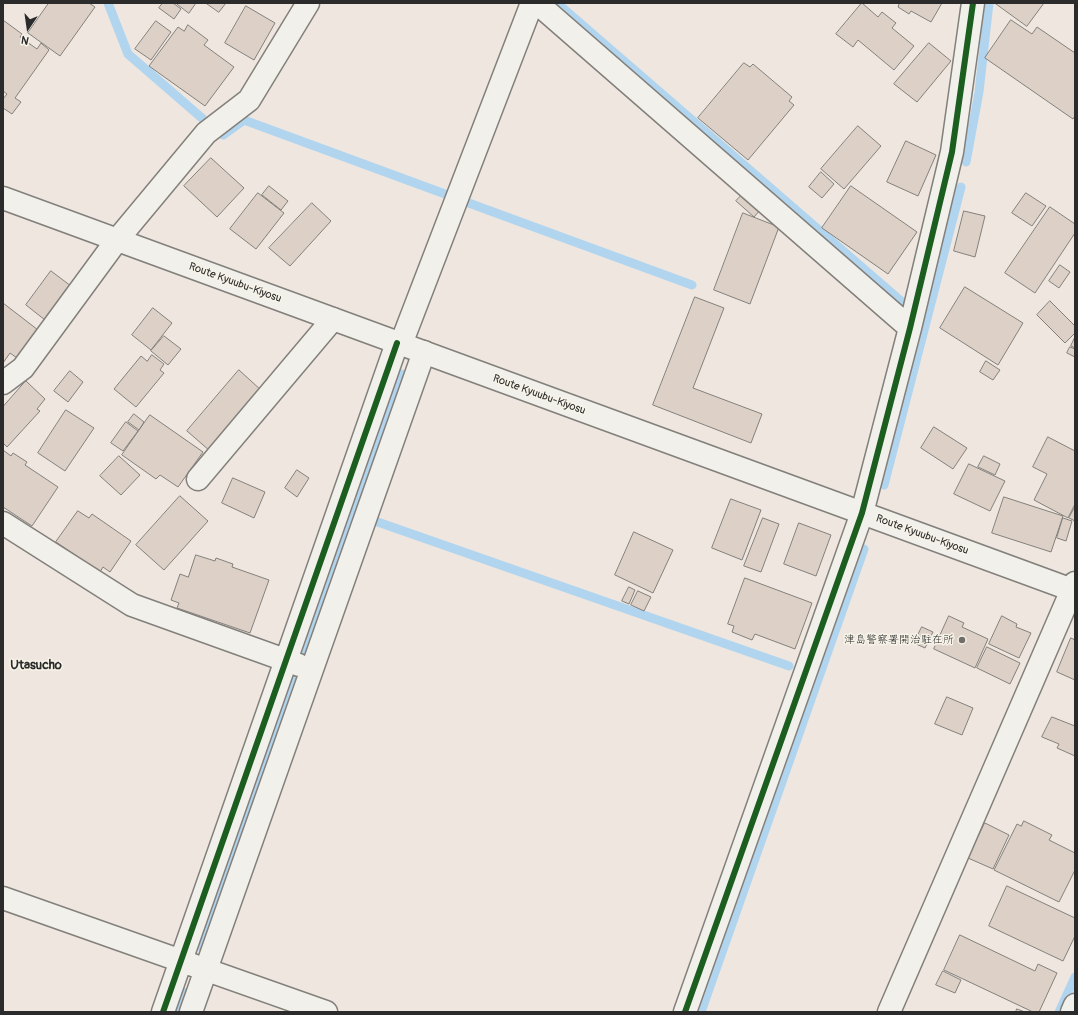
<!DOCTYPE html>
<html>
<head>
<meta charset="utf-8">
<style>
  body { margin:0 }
  #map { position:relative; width:1078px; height:1015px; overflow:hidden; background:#efe7df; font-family:Pangolin,sans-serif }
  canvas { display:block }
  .frame { position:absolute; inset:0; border:4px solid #2b2b2b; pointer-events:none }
  .north { position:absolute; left:8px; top:8px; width:40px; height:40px; -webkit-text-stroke:3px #f7f3e8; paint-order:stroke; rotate:193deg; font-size:11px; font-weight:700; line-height:16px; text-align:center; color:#2b2b2b }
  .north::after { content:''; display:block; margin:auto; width:14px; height:18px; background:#2b2b2b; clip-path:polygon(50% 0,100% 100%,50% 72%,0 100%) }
</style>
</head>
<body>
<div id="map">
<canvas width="1078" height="1015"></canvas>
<div class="frame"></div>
<div class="north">N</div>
</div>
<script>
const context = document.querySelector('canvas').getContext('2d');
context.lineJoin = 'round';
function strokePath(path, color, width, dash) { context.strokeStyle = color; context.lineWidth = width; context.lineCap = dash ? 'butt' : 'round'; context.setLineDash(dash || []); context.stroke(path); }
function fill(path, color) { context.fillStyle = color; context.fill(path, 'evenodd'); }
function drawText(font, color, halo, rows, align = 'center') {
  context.font = font + ' Pangolin,"Klee One",sans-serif'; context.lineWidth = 3; context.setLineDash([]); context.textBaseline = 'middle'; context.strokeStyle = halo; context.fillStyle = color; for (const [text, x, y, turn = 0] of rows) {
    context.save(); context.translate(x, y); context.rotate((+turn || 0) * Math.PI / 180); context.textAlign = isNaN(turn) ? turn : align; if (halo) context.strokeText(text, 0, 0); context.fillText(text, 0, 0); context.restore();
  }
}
const stream = new Path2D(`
  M 108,3 L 128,54 L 203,119
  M 557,3 L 902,302
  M 223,135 L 244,120 L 445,194
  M 966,162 L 979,92 L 989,3
  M 466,202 L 692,285
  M 884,485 L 961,187
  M 372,520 L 789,666
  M 302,657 L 402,374
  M 199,946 L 295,674
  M 176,1012 L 183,992
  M 701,1012 L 864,549
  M 1059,1012 L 1075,977`);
const building = new Path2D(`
  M 49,3 L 89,3 L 95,7 L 60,56 L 28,33 Z
  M 163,3 L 173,3 L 181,9 L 174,19 L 159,8 Z
  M 176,3 L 196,3 L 189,13 Z
  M 206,3 L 226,3 L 219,12 Z
  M 862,3 L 878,17 L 882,12 L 896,23 L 892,28 L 914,46 L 894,70 L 858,40 L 853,47 L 836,34 Z
  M 897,3 L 942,3 L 931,22 L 911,11 L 909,14 L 898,7 L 899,4 Z
  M 995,3 L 1044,3 L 1027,26 Z
  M 246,6 L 275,23 L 254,60 L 225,43 Z
  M 3,20 L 22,34 L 20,37 L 37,49 L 41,43 L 49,50 L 15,98 L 21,102 L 12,114 L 3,108 L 3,99 L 7,94 L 3,91 Z
  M 1011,20 L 1032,34 L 1037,27 L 1075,53 L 1075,116 L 1073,119 L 985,58 Z
  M 156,21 L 171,32 L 151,60 L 135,49 Z
  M 188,25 L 208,40 L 204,45 L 234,67 L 205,106 L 149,66 L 178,27 L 184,31 Z
  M 929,43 L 951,61 L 917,102 L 894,84 Z
  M 744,63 L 750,67 L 753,64 L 792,97 L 789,101 L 794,105 L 748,160 L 698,118 Z
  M 858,126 L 881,146 L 844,189 L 821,169 Z
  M 906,141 L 936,155 L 918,196 L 887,182 Z
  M 211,158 L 244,188 L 217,217 L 184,186 Z
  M 821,172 L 834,184 L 822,198 L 809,187 Z
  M 269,186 L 288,201 L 281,210 L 262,195 Z
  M 851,186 L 917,232 L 888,274 L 822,228 Z
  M 258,193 L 284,213 L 256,249 L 230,229 Z
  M 744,193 L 761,209 L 754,217 L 736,201 Z
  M 1026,193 L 1046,206 L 1032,226 L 1012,213 Z
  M 312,203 L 331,221 L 290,266 L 269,248 Z
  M 1050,207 L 1075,224 L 1075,233 L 1035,293 L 1005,273 Z
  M 964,211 L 985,216 L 975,257 L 954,251 Z
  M 743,213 L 779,227 L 750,304 L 714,290 Z
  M 1060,265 L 1070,272 L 1059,288 L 1049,281 Z
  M 51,271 L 71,286 L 45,320 L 26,305 Z
  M 965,287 L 1023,323 L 998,365 L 940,328 Z
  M 695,297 L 724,308 L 693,388 L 762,414 L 751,443 L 653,405 Z
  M 1050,301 L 1075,326 L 1075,333 L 1065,343 L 1037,315 Z
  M 3,303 L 38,330 L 17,358 L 10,353 L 3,363 Z
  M 153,308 L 172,323 L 151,350 L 132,335 Z
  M 164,336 L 181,349 L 168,365 L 151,351 Z
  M 1075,337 L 1075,348 L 1071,346 Z
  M 1070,347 L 1075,349 L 1075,357 L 1067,353 Z
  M 152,355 L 164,364 L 160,370 L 164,373 L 136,407 L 114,389 L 141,356 L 147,361 Z
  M 986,361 L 1000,370 L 993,380 L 980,372 Z
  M 239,370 L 262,391 L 210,451 L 187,431 Z
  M 70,371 L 83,382 L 68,402 L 54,391 Z
  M 26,381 L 45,399 L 37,409 L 40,411 L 7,447 L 3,443 L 3,407 Z
  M 66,410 L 94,428 L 65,471 L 38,453 Z
  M 134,414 L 144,422 L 139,430 L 128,422 Z
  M 150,415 L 203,452 L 178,487 L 160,475 L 156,479 L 122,455 Z
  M 126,422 L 138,431 L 123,451 L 111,443 Z
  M 934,427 L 967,448 L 953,469 L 921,448 Z
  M 1048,437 L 1075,451 L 1075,504 L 1068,518 L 1034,500 L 1047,474 L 1033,467 Z
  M 3,450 L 11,456 L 13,453 L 27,462 L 25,465 L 58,487 L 32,526 L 3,507 Z
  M 119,456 L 140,475 L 121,495 L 100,476 Z
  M 984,456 L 1000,464 L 995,475 L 978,467 Z
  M 969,464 L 1005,481 L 990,511 L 954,494 Z
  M 297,470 L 309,478 L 297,497 L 285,488 Z
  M 233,478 L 265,492 L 254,518 L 222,503 Z
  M 180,496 L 208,521 L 164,570 L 136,545 Z
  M 1004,497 L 1063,516 L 1051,552 L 992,533 Z
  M 731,499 L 761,510 L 742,560 L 712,548 Z
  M 1075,507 L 1075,521 L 1069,518 Z
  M 78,511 L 89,518 L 92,514 L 131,541 L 110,572 L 103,567 L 100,572 L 56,542 Z
  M 763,518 L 779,524 L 761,572 L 744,566 Z
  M 1063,518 L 1072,521 L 1066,541 L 1057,538 Z
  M 799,523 L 831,535 L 816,576 L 784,564 Z
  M 634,532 L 673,550 L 653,593 L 615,575 Z
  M 196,555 L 215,561 L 216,558 L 233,564 L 232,567 L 269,580 L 250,633 L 177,608 L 179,603 L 171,600 L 180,574 L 188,577 Z
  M 745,578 L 812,603 L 795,649 L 755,634 L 752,640 L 732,632 L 734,626 L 728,624 Z
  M 629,587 L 635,590 L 629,604 L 622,601 Z
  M 638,591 L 651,597 L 644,611 L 631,605 Z
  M 949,616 L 964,623 L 962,627 L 988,639 L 975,668 L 934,649 Z
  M 1002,616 L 1017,624 L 1016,627 L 1031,633 L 1019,658 L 989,644 Z
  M 922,627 L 933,632 L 925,648 L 914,643 Z
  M 1071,638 L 1075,640 L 1075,680 L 1057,672 Z
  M 987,647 L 1020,663 L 1010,684 L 977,668 Z
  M 947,697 L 973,708 L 962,735 L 935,724 Z
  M 1052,717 L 1075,726 L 1075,756 L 1057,748 L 1059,744 L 1042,737 Z
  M 1024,821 L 1052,835 L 1049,840 L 1075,853 L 1075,870 L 1059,902 L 994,870 L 1017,824 L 1021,826 Z
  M 985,823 L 1009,835 L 993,869 L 968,858 Z
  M 1007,886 L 1075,918 L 1075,936 L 1063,961 L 989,926 Z
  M 960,935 L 1035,971 L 1038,964 L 1057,973 L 1039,1012 L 1033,1012 L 944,970 Z
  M 943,971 L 961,980 L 955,993 L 936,985 Z
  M 1017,1009 L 1025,1012 L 1016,1012 Z`);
const minor = new Path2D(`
  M 537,3 L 910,328
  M 401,344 L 532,3
  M 3,383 L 23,368 L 117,240 L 206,133 L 249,100 L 308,3
  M 198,479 L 333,319
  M 3,523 L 132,605 L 299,665
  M 3,898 L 326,1012
  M 163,1012 L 397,343
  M 191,1012 L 424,352
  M 685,1012 L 862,513 L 910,328 L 952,152 L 973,3
  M 889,1012 L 1075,583
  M 1072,1012 L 1075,1005`);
const major = new Path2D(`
  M 3,198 L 1075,591`);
const cycleway = new Path2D(`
  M 163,1012 L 397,343
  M 685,1012 L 862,513 L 910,328 L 952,152 L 973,3`);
const markers = [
  [962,640,4,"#706d6a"]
];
const streetNames = [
  ["Route Kyuubu-Kiyosu",235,283,20],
  ["Route Kyuubu-Kiyosu",539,395,20],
  ["Route Kyuubu-Kiyosu",922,535,20]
];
const poiNames = [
  ["津島警察署開治駐在所",954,640]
];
const quarterNames = [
  ["Utasucho",36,666]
];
strokePath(stream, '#b2d5ef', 9);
fill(building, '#dcd0c7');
strokePath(building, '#83807c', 1);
strokePath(minor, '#83807c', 25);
strokePath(major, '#83807c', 25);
strokePath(minor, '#f2f0eb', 22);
strokePath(major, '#f2f0eb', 22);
strokePath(cycleway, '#1b5e20', 6);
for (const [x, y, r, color] of markers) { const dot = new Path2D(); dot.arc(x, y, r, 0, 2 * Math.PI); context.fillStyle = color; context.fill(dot); strokePath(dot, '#f7f3e8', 1.5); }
drawText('11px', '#2b2b2b', '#f7f3e8', streetNames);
drawText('11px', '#2b2b2b', '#f7f3e8', poiNames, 'right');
drawText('bold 13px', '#2b2b2b', '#f7f3e8', quarterNames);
</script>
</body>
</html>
